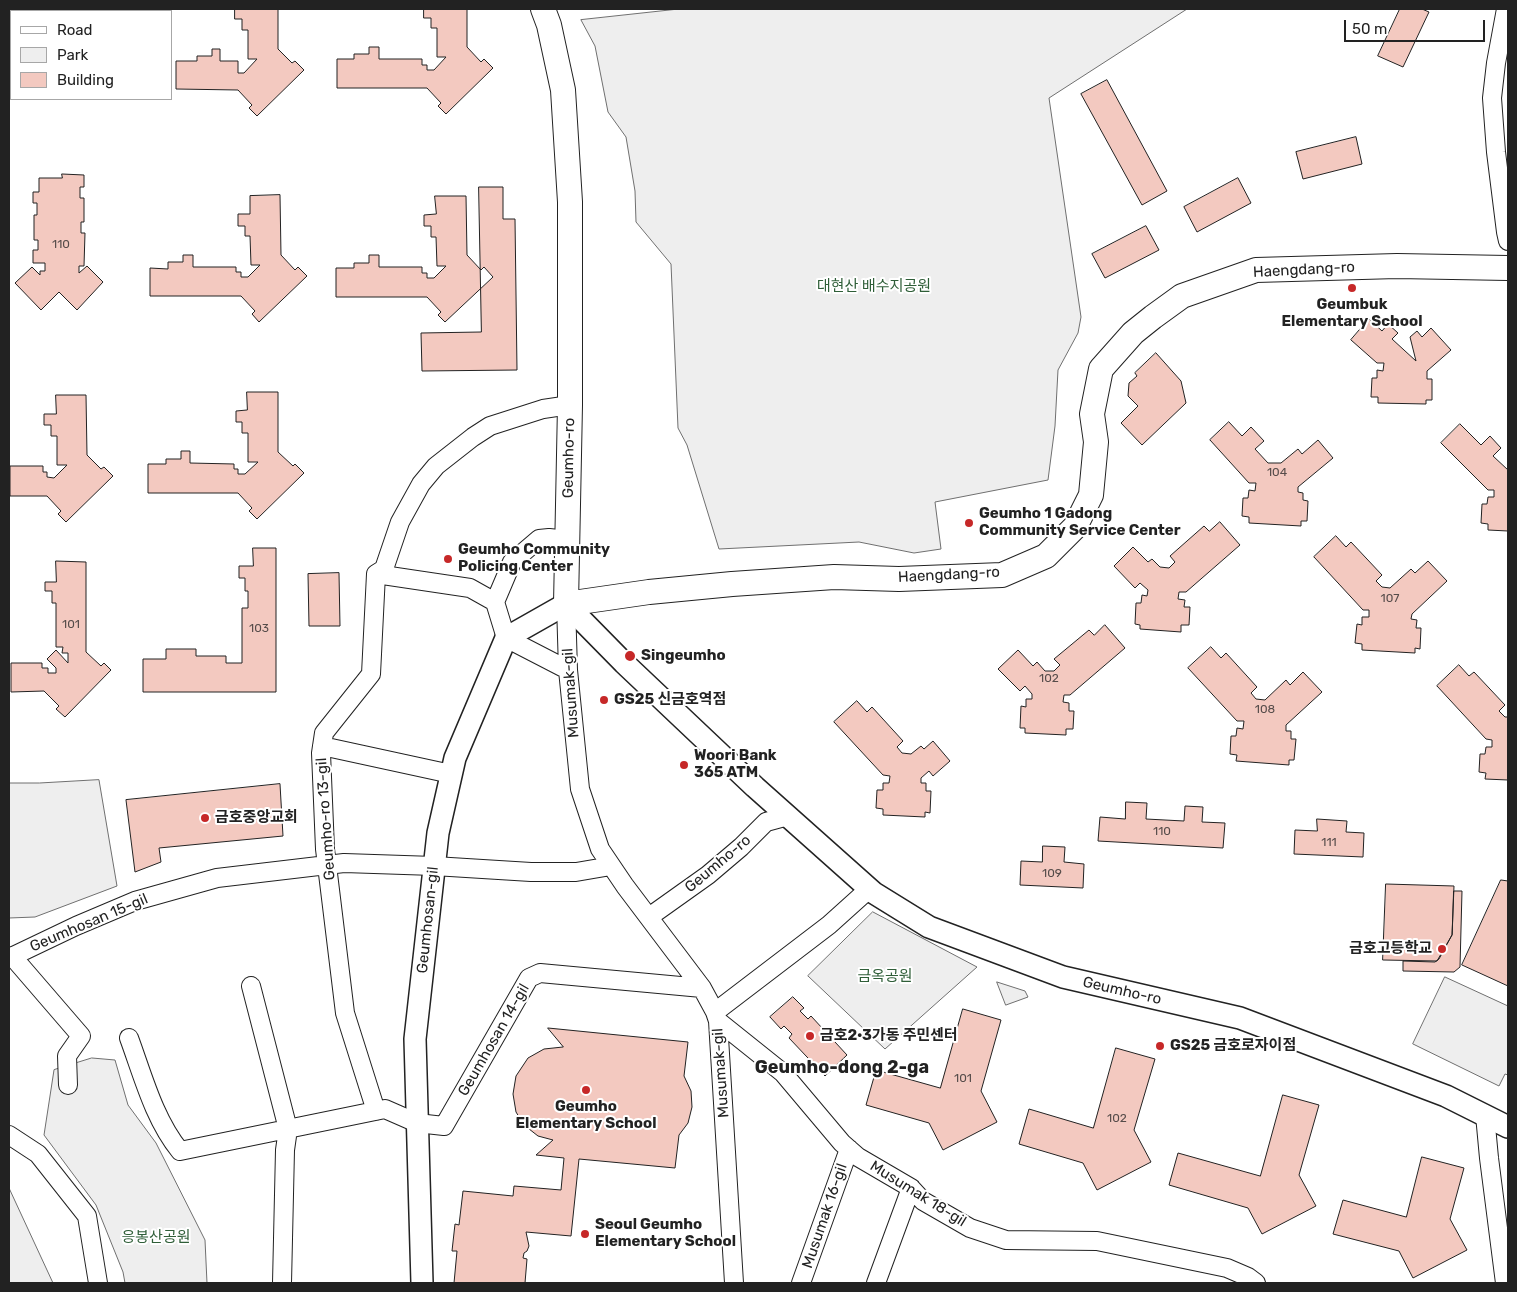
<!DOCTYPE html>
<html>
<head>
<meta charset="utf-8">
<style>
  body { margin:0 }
  #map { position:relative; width:1517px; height:1292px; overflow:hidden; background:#fff; font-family:Rubik,sans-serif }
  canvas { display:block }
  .frame { position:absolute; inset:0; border:10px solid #222; pointer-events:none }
  .legend { position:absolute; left:10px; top:10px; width:162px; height:90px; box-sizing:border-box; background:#fff; border:1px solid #a7a7a7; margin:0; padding:6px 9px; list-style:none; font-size:15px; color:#222 }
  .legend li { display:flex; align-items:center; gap:10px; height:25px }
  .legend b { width:25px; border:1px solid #a7a7a7 }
  .scale { position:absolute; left:1344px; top:20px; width:141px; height:22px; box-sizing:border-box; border:2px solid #222; border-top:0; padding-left:6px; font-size:15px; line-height:18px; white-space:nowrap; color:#222; -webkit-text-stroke:4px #fff; paint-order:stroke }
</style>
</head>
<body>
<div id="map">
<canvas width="1517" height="1292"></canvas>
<div class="frame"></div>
<ul class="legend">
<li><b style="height:6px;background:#fff"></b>Road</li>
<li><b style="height:14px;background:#eee"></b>Park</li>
<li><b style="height:14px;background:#f3c9c0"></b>Building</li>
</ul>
<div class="scale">50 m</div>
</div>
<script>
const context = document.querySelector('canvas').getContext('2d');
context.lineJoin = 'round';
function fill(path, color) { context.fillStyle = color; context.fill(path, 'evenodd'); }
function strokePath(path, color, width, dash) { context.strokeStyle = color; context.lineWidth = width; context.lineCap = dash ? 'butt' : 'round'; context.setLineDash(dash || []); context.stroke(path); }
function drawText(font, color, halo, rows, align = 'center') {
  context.font = font + ' Rubik,"Noto Sans KR",sans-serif'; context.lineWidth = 4; context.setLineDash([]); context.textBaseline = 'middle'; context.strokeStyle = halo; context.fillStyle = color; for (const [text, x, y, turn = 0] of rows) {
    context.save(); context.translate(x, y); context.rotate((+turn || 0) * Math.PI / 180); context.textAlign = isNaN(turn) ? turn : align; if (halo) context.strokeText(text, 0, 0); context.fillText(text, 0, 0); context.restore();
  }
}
const green = new Path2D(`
  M 679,9 L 1187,9 L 1049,98 L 1081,317 L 1078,333 L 1058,370 L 1055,426 L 1048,480 L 935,502 L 941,549 L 914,553 L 859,542 L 719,549 L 687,445 L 678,428 L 671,264 L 636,222 L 635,191 L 626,137 L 608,112 L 595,46 L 581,20 Z
  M 99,780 L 117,886 L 35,917 L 9,918 L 9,783 L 39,783 Z
  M 873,912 L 977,967 L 885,1049 L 808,976 Z
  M 1445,977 L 1508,1006 L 1508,1075 L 1505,1074 L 1499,1086 L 1413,1044 Z
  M 997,982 L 1025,991 L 1028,997 L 1006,1005 Z
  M 92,1058 L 115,1060 L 128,1105 L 156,1143 L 205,1240 L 207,1283 L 125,1283 L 123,1272 L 96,1205 L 44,1135 L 54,1070 Z
  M 9,1188 L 53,1283 L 9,1283 Z`);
const building = new Path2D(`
  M 235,9 L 278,9 L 278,49 L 292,63 L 295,61 L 304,70 L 257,116 L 249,108 L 252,105 L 238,90 L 176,89 L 176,61 L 197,61 L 197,56 L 212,56 L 212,49 L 220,49 L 220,61 L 238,61 L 238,73 L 244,73 L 257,59 L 248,59 L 248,30 L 242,30 L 242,19 L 235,19 Z
  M 424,9 L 467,9 L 467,47 L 481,62 L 484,59 L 493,68 L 446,114 L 438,106 L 441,103 L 427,88 L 337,88 L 337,59 L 354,59 L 354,54 L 369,54 L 369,47 L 379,47 L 379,59 L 422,59 L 422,65 L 427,65 L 427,70 L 434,70 L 446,57 L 437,57 L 437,28 L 431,28 L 431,18 L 424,18 Z
  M 1400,9 L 1422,9 L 1429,12 L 1403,67 L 1378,56 Z
  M 1107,80 L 1167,191 L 1142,205 L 1081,94 Z
  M 1356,137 L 1362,164 L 1303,179 L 1296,152 Z
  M 62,174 L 84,175 L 84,187 L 80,187 L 80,198 L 84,198 L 84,222 L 81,222 L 81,233 L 85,233 L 84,266 L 79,266 L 79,273 L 87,266 L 103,282 L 77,310 L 59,292 L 41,310 L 15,283 L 32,267 L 40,275 L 40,271 L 45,271 L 45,263 L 33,263 L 33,250 L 38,250 L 38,240 L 34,240 L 34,215 L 37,215 L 37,203 L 33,203 L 33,192 L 39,192 L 39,178 L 62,178 Z
  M 1238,178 L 1251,203 L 1197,232 L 1184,207 Z
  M 479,187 L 503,187 L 503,219 L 515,219 L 517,370 L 422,371 L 421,333 L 481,332 Z
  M 280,195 L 281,255 L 295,270 L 298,267 L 307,276 L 259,322 L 252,314 L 255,311 L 241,296 L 150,296 L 150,268 L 168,269 L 168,262 L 183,262 L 183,255 L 193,255 L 193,267 L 236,267 L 236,272 L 241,272 L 241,277 L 248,277 L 260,265 L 251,265 L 250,236 L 245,236 L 245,226 L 238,226 L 238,214 L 250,214 L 250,196 Z
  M 435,196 L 466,196 L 467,255 L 481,270 L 484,267 L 493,277 L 445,322 L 438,315 L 441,312 L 427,297 L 336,297 L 336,268 L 354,268 L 354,263 L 369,263 L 369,255 L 379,255 L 379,267 L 422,267 L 422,273 L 427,273 L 427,278 L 434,278 L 446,266 L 437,266 L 436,237 L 431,237 L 431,226 L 424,226 L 424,215 L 436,214 Z
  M 1146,226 L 1159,250 L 1105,278 L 1092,254 Z
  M 1369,319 L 1382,331 L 1388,324 L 1398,333 L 1392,339 L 1416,361 L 1410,337 L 1417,331 L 1422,337 L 1431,328 L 1451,350 L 1427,371 L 1427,379 L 1432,379 L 1432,400 L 1426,400 L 1426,404 L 1378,403 L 1378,397 L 1371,397 L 1372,378 L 1377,378 L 1377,370 L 1383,371 L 1384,363 L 1377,363 L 1351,340 Z
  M 1156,353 L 1181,381 L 1186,403 L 1142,445 L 1121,423 L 1138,406 L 1128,396 L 1129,383 L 1137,376 L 1135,373 Z
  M 247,392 L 278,392 L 278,452 L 293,466 L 295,464 L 304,473 L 257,519 L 249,511 L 252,508 L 238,493 L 148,493 L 148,464 L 166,464 L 166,459 L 181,459 L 181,451 L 190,451 L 190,463 L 234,464 L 234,469 L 238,469 L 238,474 L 245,474 L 258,462 L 248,462 L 248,433 L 242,433 L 242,422 L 236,422 L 236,411 L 247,410 Z
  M 56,395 L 86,395 L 87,455 L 101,469 L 104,467 L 113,476 L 66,522 L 58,514 L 61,511 L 47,496 L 10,496 L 10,466 L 43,466 L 43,472 L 47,472 L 47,477 L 54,478 L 67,465 L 57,465 L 57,436 L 51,436 L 51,425 L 44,425 L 44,414 L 56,414 Z
  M 1229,422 L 1242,436 L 1251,427 L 1264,441 L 1255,449 L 1268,463 L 1281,463 L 1298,449 L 1302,454 L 1318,440 L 1333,458 L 1298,487 L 1298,492 L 1303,493 L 1303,500 L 1308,501 L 1307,521 L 1301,521 L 1301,526 L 1249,523 L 1249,517 L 1242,516 L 1243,498 L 1248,498 L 1249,490 L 1255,491 L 1256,483 L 1249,483 L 1210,440 Z
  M 1460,424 L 1481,445 L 1490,436 L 1501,448 L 1493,456 L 1508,470 L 1508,531 L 1488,530 L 1488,524 L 1481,523 L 1482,504 L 1487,504 L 1488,497 L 1494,497 L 1494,490 L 1488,490 L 1441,443 Z
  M 1220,522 L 1240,545 L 1186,592 L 1179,592 L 1178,599 L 1185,600 L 1184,607 L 1190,607 L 1189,625 L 1181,625 L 1181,632 L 1140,629 L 1140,625 L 1135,624 L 1136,603 L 1141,603 L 1142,595 L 1147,596 L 1148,590 L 1140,583 L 1135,588 L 1114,566 L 1133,547 L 1148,562 L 1152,559 L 1160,567 L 1169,568 L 1175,562 L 1170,556 L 1204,526 L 1209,531 Z
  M 1336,536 L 1346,547 L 1351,542 L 1382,575 L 1376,581 L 1382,587 L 1390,588 L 1411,569 L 1415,573 L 1428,561 L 1447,581 L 1412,614 L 1411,619 L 1417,620 L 1416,628 L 1421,628 L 1420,649 L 1415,648 L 1415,653 L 1362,650 L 1362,644 L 1355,643 L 1357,624 L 1362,625 L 1362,617 L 1369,617 L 1369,610 L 1363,610 L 1314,557 Z
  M 253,548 L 276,548 L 276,692 L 143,692 L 143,659 L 166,659 L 166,649 L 196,649 L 196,656 L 226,656 L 226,663 L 242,663 L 242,608 L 248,608 L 248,591 L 245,591 L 245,578 L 239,578 L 239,566 L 253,566 Z
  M 56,561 L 86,562 L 86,652 L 101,666 L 104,663 L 111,670 L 65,717 L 56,709 L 59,706 L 44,691 L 11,692 L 11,663 L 42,663 L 42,668 L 48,668 L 48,673 L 56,673 L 56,668 L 47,659 L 56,650 L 68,663 L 68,653 L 62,653 L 63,647 L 56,647 L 56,603 L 52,603 L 52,591 L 45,591 L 45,582 L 56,582 Z
  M 339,573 L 340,626 L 309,626 L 308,574 Z
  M 1105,625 L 1125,648 L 1070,695 L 1064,695 L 1063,702 L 1069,703 L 1069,711 L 1074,711 L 1073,729 L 1066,729 L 1066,735 L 1025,733 L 1025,728 L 1020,728 L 1021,706 L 1026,707 L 1026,699 L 1032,699 L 1032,694 L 1025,686 L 1020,691 L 998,669 L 1018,650 L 1033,666 L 1037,662 L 1045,671 L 1054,671 L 1060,665 L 1054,659 L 1089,630 L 1094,635 Z
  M 1211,647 L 1221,658 L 1226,653 L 1257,687 L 1251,693 L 1256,699 L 1265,700 L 1286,680 L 1290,685 L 1303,672 L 1322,692 L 1286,725 L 1286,731 L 1291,731 L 1291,739 L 1296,739 L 1294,760 L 1289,760 L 1289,765 L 1236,761 L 1237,755 L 1230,754 L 1231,736 L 1236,736 L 1237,728 L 1243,729 L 1244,721 L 1237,721 L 1188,668 Z
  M 1459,665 L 1469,676 L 1474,672 L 1505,705 L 1499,711 L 1505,717 L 1508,717 L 1508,780 L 1485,779 L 1486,773 L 1479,772 L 1480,754 L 1485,754 L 1486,747 L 1492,747 L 1492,740 L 1486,739 L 1437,686 Z
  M 857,701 L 867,712 L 872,707 L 903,741 L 897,747 L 902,753 L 911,754 L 921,746 L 924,749 L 933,741 L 950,761 L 933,776 L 929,771 L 921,778 L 921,783 L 926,783 L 926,791 L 931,791 L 930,813 L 925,812 L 925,817 L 883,815 L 883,809 L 876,808 L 877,790 L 883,790 L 883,783 L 889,783 L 890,776 L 883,775 L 834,722 Z
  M 280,784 L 283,836 L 159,848 L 161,862 L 135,872 L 126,800 Z
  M 1126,802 L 1147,803 L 1146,819 L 1184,821 L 1185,806 L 1203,807 L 1202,822 L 1225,823 L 1223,848 L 1098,841 L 1100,817 L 1125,819 Z
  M 1317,819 L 1347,821 L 1346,832 L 1364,833 L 1363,857 L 1294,854 L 1295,830 L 1317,831 Z
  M 1043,846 L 1065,847 L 1064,862 L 1084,864 L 1083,888 L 1020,885 L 1021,861 L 1042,862 Z
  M 1501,880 L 1508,881 L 1508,986 L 1462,965 Z
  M 1386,884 L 1454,886 L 1452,935 L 1437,961 L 1383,960 Z
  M 1454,891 L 1462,891 L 1460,967 L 1454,972 L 1403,971 L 1403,961 L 1435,962 L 1439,959 L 1452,935 Z
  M 793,997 L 804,1008 L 800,1011 L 808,1019 L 811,1016 L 847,1055 L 825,1076 L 789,1038 L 792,1034 L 784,1026 L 781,1029 L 770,1017 Z
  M 963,1009 L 1001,1020 L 981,1091 L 997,1122 L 943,1150 L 929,1123 L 866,1105 L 876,1070 L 940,1088 Z
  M 548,1028 L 688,1042 L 684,1076 L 691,1091 L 692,1107 L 688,1123 L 679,1135 L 675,1168 L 579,1159 L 571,1236 L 526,1232 L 529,1246 L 527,1251 L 524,1253 L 523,1258 L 527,1259 L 525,1283 L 454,1283 L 457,1251 L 452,1251 L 455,1224 L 459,1225 L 463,1191 L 513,1196 L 514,1186 L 561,1190 L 564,1158 L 536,1155 L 553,1140 L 538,1136 L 524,1125 L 516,1112 L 513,1094 L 516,1076 L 528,1058 L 544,1049 L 563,1047 Z
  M 1116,1048 L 1155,1059 L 1134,1130 L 1151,1162 L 1097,1190 L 1083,1163 L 1019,1144 L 1029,1109 L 1093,1128 Z
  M 1283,1095 L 1319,1105 L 1299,1175 L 1316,1206 L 1262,1234 L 1248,1208 L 1169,1185 L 1178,1153 L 1260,1176 Z
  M 1422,1157 L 1464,1168 L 1450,1219 L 1467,1250 L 1413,1278 L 1399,1251 L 1333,1234 L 1343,1200 L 1406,1217 Z`);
const minor = new Path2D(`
  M 1506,9 L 1496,63 L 1492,98 L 1496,152 L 1506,232 L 1508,241
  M 31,11 L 31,9
  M 9,89 L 11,86
  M 568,540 L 549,538 L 539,539 L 512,562 L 495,602 L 506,638 L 568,670
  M 376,574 L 470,588 L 495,602
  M 566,604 L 568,670 L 580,789 L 600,849 L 625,886 L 702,988 L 715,1012 L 718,1021 L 734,1283
  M 322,746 L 451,774
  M 649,917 L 708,875 L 741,847 L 766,822 L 788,816
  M 12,956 L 81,1036 L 67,1056 L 68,1085
  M 9,958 L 76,926 L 135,901 L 217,878 L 344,863 L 434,866 L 531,872 L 576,872 L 611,866
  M 251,986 L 288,1129 L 285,1150 L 282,1283
  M 715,1012 L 829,925 L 869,889
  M 718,1021 L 783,1073 L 842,1143 L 858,1157 L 911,1188 L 923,1201 L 970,1228 L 1006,1240 L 1097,1241 L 1227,1268 L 1248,1277 L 1256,1283
  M 129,1038 C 143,1076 154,1119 180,1151 L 385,1109 L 417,1123 L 444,1126 L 529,978 L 540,973 L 702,988
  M 376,1111 L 345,1013 L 325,849 L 321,753 L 324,733 L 371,674 L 376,574 L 384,569 L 400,522 L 421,484 L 436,466 L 473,437 L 490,426 L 543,409 L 570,405
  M 1485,1115 L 1489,1158 L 1505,1283
  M 9,1135 L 38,1154 L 87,1216 L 98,1283
  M 801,1283 L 849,1149
  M 876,1283 L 911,1188`);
const tertiary = new Path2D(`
  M 422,1283 L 415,1039 L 438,833 L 455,758 L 506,638 L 566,604 L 624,663 L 755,787 L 874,893 L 929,927 L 1063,977 L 1240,1018 L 1446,1096 L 1508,1127`);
const secondary = new Path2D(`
  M 543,9 L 549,25 L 563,90 L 570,202 L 570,405 L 566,604 L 649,592 L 732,584 L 834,577 L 899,579 L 1002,575 L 1046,556 L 1075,527 L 1091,495 L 1096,442 L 1092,414 L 1101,369 L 1133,333 L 1153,317 L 1182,296 L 1256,270 L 1397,266 L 1508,268`);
const markers = [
  [1352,288,5,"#c62828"],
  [969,523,5,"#c62828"],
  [448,559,5,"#c62828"],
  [630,656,6,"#c62828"],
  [604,700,5,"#c62828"],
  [684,765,5,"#c62828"],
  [205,818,5,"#c62828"],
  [1442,949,5,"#c62828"],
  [810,1036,5,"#c62828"],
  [1160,1046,5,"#c62828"],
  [586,1090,5,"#c62828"],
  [585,1234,5,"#c62828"]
];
const numberNames = [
  ["110",61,245],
  ["104",1277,473],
  ["107",1390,599],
  ["101",71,625],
  ["103",259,629],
  ["102",1049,679],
  ["108",1265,710],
  ["110",1162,832],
  ["111",1329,843],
  ["109",1052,874],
  ["101",963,1079],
  ["102",1117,1119]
];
const streetNames = [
  ["Haengdang-ro",1304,270,-3],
  ["Geumho-ro",569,458,-89],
  ["Haengdang-ro",949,575,-3],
  ["Musumak-gil",571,693,-94],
  ["Geumho-ro 13-gil",326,819,-94],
  ["Geumho-ro",718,864,-40],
  ["Geumhosan-gil",428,920,-84],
  ["Geumhosan 15-gil",89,923,-23],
  ["Geumho-ro",1122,991,13],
  ["Geumhosan 14-gil",494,1040,-60],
  ["Musumak-gil",721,1073,-94],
  ["Musumak 18-gil",918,1194,32],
  ["Musumak 16-gil",825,1216,-71]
];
const parkNames = [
  ["대현산 배수지공원",874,287],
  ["금옥공원",885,977],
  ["응봉산공원",156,1238]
];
const poiNames = [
  ["Geumbuk",1352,305,"center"],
  ["Elementary School",1352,322,"center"],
  ["Geumho 1 Gadong",979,514],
  ["Community Service Center",979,531],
  ["Geumho Community",458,550],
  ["Policing Center",458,567],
  ["Singeumho",641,656],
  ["GS25 신금호역점",614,700],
  ["Woori Bank",694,756],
  ["365 ATM",694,773],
  ["금호중앙교회",215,818],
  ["금호고등학교",1432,949,"right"],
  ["금호2·3가동 주민센터",820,1036],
  ["GS25 금호로자이점",1170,1046],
  ["Geumho",586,1107,"center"],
  ["Elementary School",586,1124,"center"],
  ["Seoul Geumho",595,1225],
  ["Elementary School",595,1242]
];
const quarterNames = [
  ["Geumho-dong 2-ga",842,1068]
];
fill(green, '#eee');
strokePath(green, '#6f6f6f', 1);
fill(building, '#f3c9c0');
strokePath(building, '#222', 1);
strokePath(minor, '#222', 20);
strokePath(tertiary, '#222', 24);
strokePath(secondary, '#222', 26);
strokePath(minor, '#fff', 18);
strokePath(tertiary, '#fff', 21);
strokePath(secondary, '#fff', 24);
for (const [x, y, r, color] of markers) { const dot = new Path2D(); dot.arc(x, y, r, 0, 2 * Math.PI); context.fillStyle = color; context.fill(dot); strokePath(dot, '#fff', 2); }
drawText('12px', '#564c4a', null, numberNames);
drawText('15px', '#222', '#fff', streetNames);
drawText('15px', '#2f5e38', '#fff', parkNames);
drawText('bold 15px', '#222', '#fff', poiNames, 'left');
drawText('bold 18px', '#222', '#fff', quarterNames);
</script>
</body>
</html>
